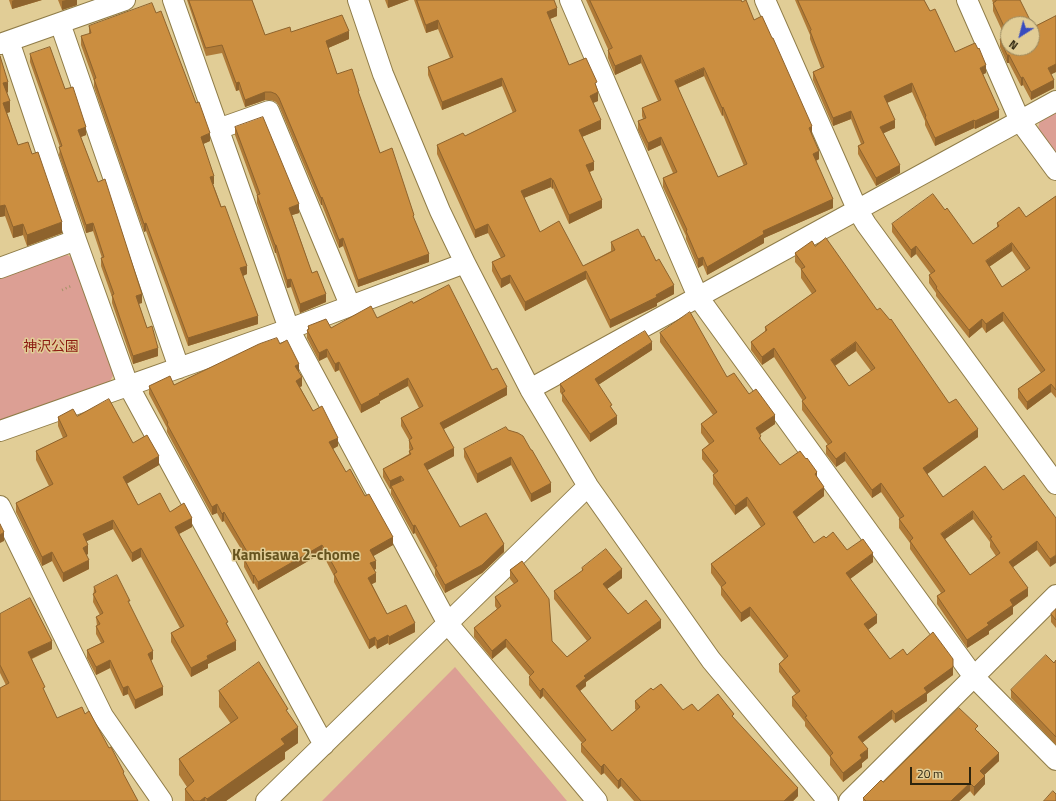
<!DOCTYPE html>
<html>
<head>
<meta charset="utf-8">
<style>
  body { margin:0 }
  #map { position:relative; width:1056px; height:801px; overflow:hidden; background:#e1cd96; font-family:"Titillium Web",sans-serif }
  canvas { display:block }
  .north { position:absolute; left:1000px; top:16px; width:40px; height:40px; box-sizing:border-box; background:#e1cd96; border:1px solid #998960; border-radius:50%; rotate:216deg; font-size:11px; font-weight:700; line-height:16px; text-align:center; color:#2c240e }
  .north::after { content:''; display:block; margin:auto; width:14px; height:18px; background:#384cbf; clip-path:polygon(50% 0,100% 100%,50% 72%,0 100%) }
  .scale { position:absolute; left:910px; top:767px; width:61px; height:18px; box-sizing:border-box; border:2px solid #2c240e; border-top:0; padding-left:5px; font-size:12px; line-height:14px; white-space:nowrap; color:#2c240e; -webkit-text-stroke:3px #e1cd96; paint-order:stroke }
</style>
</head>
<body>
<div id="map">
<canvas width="1056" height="801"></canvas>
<div class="north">N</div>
<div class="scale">20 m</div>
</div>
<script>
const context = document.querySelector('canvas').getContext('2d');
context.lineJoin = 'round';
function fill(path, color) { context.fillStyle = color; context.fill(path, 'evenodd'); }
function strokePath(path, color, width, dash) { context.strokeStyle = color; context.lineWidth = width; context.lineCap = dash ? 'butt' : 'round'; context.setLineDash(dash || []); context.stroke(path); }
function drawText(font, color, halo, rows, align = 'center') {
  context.font = font + ' "Titillium Web","Noto Sans JP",sans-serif'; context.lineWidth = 3; context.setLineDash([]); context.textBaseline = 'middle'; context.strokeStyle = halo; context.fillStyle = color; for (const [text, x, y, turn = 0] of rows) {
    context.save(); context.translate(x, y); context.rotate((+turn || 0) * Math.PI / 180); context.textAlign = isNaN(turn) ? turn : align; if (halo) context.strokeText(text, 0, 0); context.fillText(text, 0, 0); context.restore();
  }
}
const green = new Path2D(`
  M 1056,110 L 1056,155 L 1038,129 L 1040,119 Z
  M 64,253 L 74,259 L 115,372 L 109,383 L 0,422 L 0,277 Z
  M 455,667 L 567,801 L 322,801 Z`);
const path = new Path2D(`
  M 62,290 L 71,286`);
const minor = new Path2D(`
  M 173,0 L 289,329 L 448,624 L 597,801
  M 358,0 L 383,74 L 440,211 L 465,263 L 530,389 L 588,486 L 711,660 L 828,801
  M 570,0 L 698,297 L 974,677 L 1056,760
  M 765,0 L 857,209 L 866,224 L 1056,484
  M 967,0 L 1020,121 L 1056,170
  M 60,23 L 179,368
  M 9,41 L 76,240 L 128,385 L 324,745
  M 0,44 L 125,0
  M 218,129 L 269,111 L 350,305
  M 0,268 L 76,240
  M 530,389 L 1056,101
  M 0,431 L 289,329 L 465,263
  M 0,506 L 103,716 L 162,801
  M 266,801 L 588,486
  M 849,801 L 1056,595`);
const wall = new Path2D(`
  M 9,0 L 42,0 L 12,9 Z
  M 58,0 L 77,0 L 77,5 L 62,10 Z
  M 187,0 L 252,0 L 265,35 L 291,32 L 349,39 L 328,48 L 337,74 L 359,94 L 380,153 L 414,220 L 429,262 L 358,287 L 343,246 L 339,248 L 322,205 L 321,205 L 279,106 L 276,102 L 271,100 L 265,100 L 245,107 L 239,90 L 236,91 L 222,53 L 206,56 Z
  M 385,0 L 409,0 L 388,8 Z
  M 414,0 L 554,0 L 557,16 L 550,19 L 569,65 L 597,88 L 598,101 L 593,103 L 601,129 L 582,137 L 594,170 L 590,172 L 602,208 L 569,224 L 553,188 L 552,189 L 551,187 L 524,198 L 540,232 L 583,266 L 611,251 L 611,242 L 642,237 L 656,261 L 674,294 L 657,303 L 657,306 L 610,328 L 586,279 L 525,311 L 510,283 L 501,288 L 492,271 L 492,262 L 501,258 L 488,233 L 475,238 L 437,154 L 437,145 L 465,136 L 513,113 L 502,86 L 442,110 L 428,75 L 428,67 L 450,58 L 438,29 L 426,33 Z
  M 586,0 L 741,0 L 754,20 L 812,134 L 819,159 L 816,161 L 833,208 L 764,238 L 764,243 L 707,275 L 703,265 L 698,268 L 686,239 L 686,236 L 663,187 L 663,178 L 673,173 L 661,145 L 648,151 L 638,130 L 638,121 L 643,119 L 642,116 L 642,108 L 658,101 L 641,63 L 615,75 L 608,58 L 608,49 ZM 704,76 L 722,116 L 723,115 L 744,166 L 718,177 L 678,88 Z
  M 795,0 L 924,0 L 930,11 L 955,52 L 986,73 L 983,74 L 999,118 L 975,129 L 974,128 L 935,146 L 925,125 L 925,121 L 912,92 L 887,103 L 895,128 L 883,133 L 900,173 L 876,186 L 858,154 L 858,146 L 861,144 L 851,119 L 833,126 L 813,80 L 813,72 L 821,68 L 810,39 L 810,35 Z
  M 992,0 L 1020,0 L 1008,24 L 1008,48 L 1033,27 L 1056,16 L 1056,72 L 1051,74 L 1054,88 L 1031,100 L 1023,85 L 1021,86 L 1009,63 L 1007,63 L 1000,47 L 1000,39 L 1005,37 L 993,11 L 993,3 Z
  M 156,13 L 210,141 L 203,144 L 214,184 L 213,184 L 247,274 L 243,276 L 258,324 L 188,346 L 146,231 L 144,232 L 94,87 L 94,81 L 81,45 L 81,36 L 89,34 L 89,26 Z
  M 30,54 L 65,89 L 86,135 L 81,137 L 142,303 L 139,304 L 147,328 L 158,356 L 133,364 L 112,303 L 112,297 L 101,266 L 101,258 L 102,258 L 93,231 L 86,233 L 59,155 L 60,147 L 30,62 Z
  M 0,56 L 8,92 L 7,93 L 10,112 L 7,113 L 18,145 L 62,233 L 27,246 L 23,235 L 13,238 L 5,216 L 0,217 Z
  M 235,127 L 299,213 L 292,215 L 312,273 L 326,302 L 300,313 L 291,287 L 287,288 L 276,253 L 275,253 L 257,203 L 257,195 L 235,135 Z
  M 1056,196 L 1056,398 L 1051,392 L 1027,410 L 1018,398 L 1018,389 L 1041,373 L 1003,321 L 986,333 L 982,327 L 969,338 L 936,296 L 936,293 L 929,283 L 929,275 L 931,274 L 916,254 L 911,258 L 892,232 L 892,224 L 945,210 L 973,244 L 997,227 L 997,223 L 1026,217 ZM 1012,251 L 1026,271 L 1002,287 L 989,267 Z
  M 815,246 L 877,310 L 949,403 L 978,437 L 927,474 L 943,497 L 1003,490 L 1056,518 L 1050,567 L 1037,550 L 1013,567 L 1028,596 L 1013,607 L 1013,614 L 989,631 L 989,634 L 967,648 L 937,604 L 937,596 L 941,593 L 910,549 L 910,543 L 899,528 L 899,519 L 900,519 L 881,492 L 872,498 L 845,461 L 836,467 L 826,454 L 826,446 L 828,445 L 802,410 L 802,401 L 803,401 L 774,357 L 762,365 L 751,350 L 751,342 L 765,332 L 765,327 L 812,294 L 801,278 L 801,269 L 795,262 L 795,253 ZM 856,351 L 871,371 L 849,386 L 835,366 ZM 973,519 L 990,542 L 990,547 L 996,556 L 970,575 L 945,539 Z
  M 413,303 L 492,370 L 507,395 L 444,429 L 454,456 L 427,470 L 460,527 L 504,552 L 482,573 L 445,593 L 435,575 L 435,570 L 415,533 L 413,534 L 391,494 L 391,489 L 390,489 L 383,477 L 383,469 L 409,454 L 409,451 L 410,451 L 409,448 L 409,440 L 401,426 L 401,418 L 419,408 L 408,386 L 380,401 L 380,403 L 361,413 L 339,370 L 335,372 L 327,357 L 319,361 L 307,338 L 307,330 L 308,330 L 308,326 L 331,328 L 377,318 Z
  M 660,333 L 727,377 L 749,394 L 775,424 L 760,434 L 761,441 L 780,465 L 817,478 L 824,496 L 797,517 L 814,543 L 826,538 L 847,550 L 873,562 L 850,579 L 877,623 L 868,630 L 890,659 L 907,655 L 953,675 L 927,694 L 927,701 L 895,723 L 892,719 L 862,743 L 868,758 L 862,763 L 862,767 L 843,782 L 830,765 L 830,757 L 805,726 L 805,722 L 792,706 L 792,697 L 796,694 L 779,672 L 779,664 L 784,659 L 750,616 L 741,622 L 721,595 L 721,587 L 711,573 L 711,564 L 761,527 L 747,506 L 735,515 L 713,484 L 713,475 L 714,474 L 702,459 L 702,450 L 709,444 L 701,433 L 701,424 L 713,415 L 660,342 Z
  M 280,344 L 299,372 L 302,386 L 300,387 L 313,411 L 338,446 L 333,449 L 346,472 L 393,545 L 373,556 L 376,569 L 374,570 L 376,582 L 372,584 L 387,614 L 415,632 L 389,645 L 388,643 L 377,649 L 375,645 L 369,649 L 334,582 L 334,576 L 322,553 L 258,590 L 254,583 L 253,584 L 244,567 L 244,559 L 246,557 L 224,521 L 222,522 L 217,513 L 212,515 L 167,432 L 167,428 L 149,394 L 149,386 L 174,385 Z
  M 652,350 L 598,385 L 612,409 L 617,424 L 590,442 L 562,401 L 562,395 L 560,392 L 560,384 Z
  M 77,416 L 133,443 L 159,465 L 127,483 L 138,505 L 170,512 L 192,527 L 179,534 L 228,626 L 236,650 L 208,664 L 208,668 L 191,677 L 171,642 L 171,633 L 180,628 L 141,557 L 132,562 L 113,529 L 86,541 L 88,554 L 86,555 L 89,569 L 63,582 L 52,561 L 42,566 L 16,512 L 16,503 L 49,486 L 36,460 L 36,451 L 63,438 L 58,426 L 58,417 Z
  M 508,430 L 551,492 L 531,502 L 511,465 L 477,483 L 464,457 L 464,449 Z
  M 522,561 L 552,641 L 567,657 L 587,641 L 554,599 L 554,591 L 582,571 L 582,568 L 622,578 L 607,589 L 628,614 L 661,628 L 586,682 L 586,686 L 580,691 L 612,731 L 636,710 L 635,709 L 635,701 L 653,690 L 683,710 L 698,711 L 734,719 L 798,796 L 793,801 L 634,801 L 621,786 L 618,789 L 604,773 L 601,775 L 581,752 L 581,744 L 582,743 L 543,696 L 540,699 L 529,685 L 529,677 L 530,676 L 506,647 L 492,659 L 474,637 L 474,628 L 497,609 L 495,606 L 495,597 L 514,584 L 510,579 L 510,570 Z
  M 94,587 L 130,605 L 153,659 L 151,661 L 163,695 L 135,709 L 128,694 L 123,696 L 110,668 L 96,675 L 87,658 L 87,650 L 101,643 L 96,634 L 96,626 L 97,626 L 96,617 L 100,615 L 93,602 Z
  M 1056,609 L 1056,628 L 1051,622 L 1051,614 Z
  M 0,614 L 52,649 L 32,659 L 45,693 L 57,718 L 85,714 L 109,748 L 124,772 L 6,685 L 0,673 Z
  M 1056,660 L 1056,745 L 1011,698 L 1011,690 L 1054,663 Z
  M 219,691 L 288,713 L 298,743 L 285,752 L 285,759 L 226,801 L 185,801 L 185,789 L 187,787 L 179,775 L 179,759 L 231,724 L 219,707 Z
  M 978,731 L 999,761 L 984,775 L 985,784 L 974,796 L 970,791 L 959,801 L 863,801 L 863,798 L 883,782 Z`);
const shadedWall = new Path2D(`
  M 14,0 L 42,0 L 12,9 L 12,1 Z
  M 66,0 L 77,0 L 77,5 L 62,10 L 62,1 Z
  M 388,0 L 409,0 L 388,8 Z
  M 557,8 L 557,16 L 547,20 L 547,12 Z
  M 438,20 L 438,29 L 426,33 L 426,25 Z
  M 349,31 L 349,39 L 326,49 L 326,41 Z
  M 641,55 L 641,63 L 615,75 L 615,66 Z
  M 1007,55 L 1009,55 L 1009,63 L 1007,63 Z
  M 1056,64 L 1056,72 L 1048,76 L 1048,68 Z
  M 986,65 L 986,73 L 980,76 L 980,68 Z
  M 704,68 L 704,76 L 675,89 L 675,81 Z
  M 1023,77 L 1023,85 L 1021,86 L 1021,78 Z
  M 502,78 L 502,86 L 442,110 L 442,102 Z
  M 1054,80 L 1054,88 L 1031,100 L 1031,92 Z
  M 8,82 L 8,92 L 3,94 L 3,83 Z
  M 239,82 L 239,90 L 236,91 L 236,83 Z
  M 912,83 L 912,92 L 884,104 L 884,96 Z
  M 265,92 L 265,100 L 245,107 L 245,100 Z
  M 598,92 L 598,101 L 590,104 L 590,96 Z
  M 10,101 L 10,112 L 3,114 L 3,103 Z
  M 723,107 L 723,115 L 722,116 L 722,108 Z
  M 999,110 L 999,118 L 975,129 L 975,121 Z
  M 851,111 L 851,119 L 833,126 L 833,118 Z
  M 601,120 L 601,129 L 579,138 L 579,130 Z
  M 895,120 L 895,128 L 880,135 L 880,127 Z
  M 974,120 L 974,128 L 935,146 L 935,138 Z
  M 812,126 L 812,135 L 809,128 Z
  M 86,127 L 86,135 L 78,138 L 78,130 Z
  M 210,133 L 210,141 L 201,145 L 201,137 Z
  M 661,137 L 661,145 L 648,151 L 648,143 Z
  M 819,151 L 819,159 L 813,162 L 813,154 Z
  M 594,162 L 594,170 L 586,173 L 586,165 Z
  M 900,165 L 900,173 L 876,186 L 876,178 Z
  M 214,176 L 214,184 L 210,185 L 210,177 Z
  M 551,178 L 551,187 L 521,199 L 521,191 Z
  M 552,180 L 553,180 L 553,188 L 552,189 Z
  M 322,197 L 322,205 L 321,205 L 321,198 Z
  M 833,199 L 833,208 L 764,238 L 764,243 L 707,275 L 707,267 L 763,231 Z
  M 602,200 L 602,208 L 569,224 L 569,215 Z
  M 299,204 L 299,213 L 289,216 L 289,208 Z
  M 5,205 L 5,216 L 0,217 L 0,206 Z
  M 62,222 L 62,233 L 27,246 L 27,235 Z
  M 93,223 L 93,231 L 86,233 L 86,225 Z
  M 146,223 L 146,231 L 144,232 L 144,224 Z
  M 23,224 L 23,235 L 13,238 L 13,227 Z
  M 488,224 L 488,233 L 475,238 L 475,230 Z
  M 343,238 L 343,246 L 339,248 L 339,240 Z
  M 1012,243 L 1012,251 L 986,269 L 986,261 Z
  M 275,245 L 276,245 L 276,253 L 275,253 Z
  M 916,246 L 916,254 L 911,258 L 911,250 Z
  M 429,254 L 429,262 L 358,287 L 358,280 Z
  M 703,257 L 703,265 L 698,268 L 698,259 Z
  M 247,266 L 247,274 L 240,277 L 240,268 Z
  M 586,271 L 586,279 L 525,311 L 525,302 Z
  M 510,275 L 510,283 L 501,288 L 501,279 Z
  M 291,279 L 291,287 L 287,288 L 287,280 Z
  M 674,285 L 674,294 L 657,303 L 657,306 L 610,328 L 610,320 Z
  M 142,294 L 142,303 L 136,304 L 136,296 Z
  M 326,294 L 326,302 L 300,313 L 300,304 Z
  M 1003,312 L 1003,321 L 986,333 L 986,324 Z
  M 258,316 L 258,324 L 188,346 L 188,338 Z
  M 982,319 L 982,327 L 969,338 L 969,330 Z
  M 652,342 L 652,350 L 595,387 L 595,379 Z
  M 856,342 L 856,351 L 831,368 L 831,360 Z
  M 158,348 L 158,356 L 133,364 L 133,356 Z
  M 774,348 L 774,357 L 762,365 L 762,357 Z
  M 327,349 L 327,357 L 319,361 L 319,353 Z
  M 339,362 L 339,370 L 335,372 L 335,364 Z
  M 299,364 L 299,372 L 295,374 L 295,366 Z
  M 302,377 L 302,386 L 296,389 L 296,381 Z
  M 408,378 L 408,386 L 380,401 L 380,403 L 361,413 L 361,405 L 379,394 Z
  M 1051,384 L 1051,392 L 1027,410 L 1027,402 Z
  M 507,387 L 507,395 L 440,431 L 440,423 Z
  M 775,415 L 775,424 L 756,437 L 756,428 Z
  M 617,416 L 617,424 L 590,442 L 590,434 Z
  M 978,429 L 978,437 L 923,477 L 923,468 Z
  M 338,438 L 338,446 L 329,451 L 329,442 Z
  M 454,448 L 454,456 L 424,472 L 424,464 Z
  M 845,452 L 845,461 L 836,467 L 836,459 Z
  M 159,456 L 159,465 L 123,486 L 123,477 Z
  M 511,457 L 511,465 L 477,483 L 477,474 Z
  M 817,472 L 817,481 L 815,474 Z
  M 401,476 L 401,484 L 391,486 L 390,489 L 390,481 Z
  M 551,483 L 551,492 L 531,502 L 531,494 Z
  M 881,483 L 881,492 L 872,498 L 872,490 Z
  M 824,487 L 824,496 L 793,520 L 793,512 Z
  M 747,497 L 747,506 L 735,515 L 735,506 Z
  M 217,504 L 217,513 L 212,515 L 212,507 Z
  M 973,511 L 973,519 L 941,542 L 941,534 Z
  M 224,512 L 224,521 L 222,522 L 222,514 Z
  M 192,518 L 192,527 L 175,536 L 175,527 Z
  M 113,520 L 113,529 L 83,543 L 83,534 Z
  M 415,525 L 415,533 L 413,534 L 413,526 Z
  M 4,532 L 4,541 L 0,543 L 0,535 Z
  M 393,537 L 393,545 L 370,558 L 370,550 Z
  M 1037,541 L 1037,550 L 1009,570 L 1009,562 Z
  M 504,544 L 504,552 L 482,573 L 445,593 L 445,585 Z
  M 88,545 L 88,554 L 83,557 L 83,548 Z
  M 322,545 L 322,553 L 258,590 L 258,582 Z
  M 141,548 L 141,557 L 132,562 L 132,553 Z
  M 52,552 L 52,561 L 42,566 L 42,557 Z
  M 873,553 L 873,562 L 846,582 L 846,573 Z
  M 1056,555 L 1056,563 L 1050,567 L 1050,559 Z
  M 89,560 L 89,569 L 63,582 L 63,573 Z
  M 376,561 L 376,569 L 370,571 L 370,563 Z
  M 622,569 L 622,578 L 603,592 L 603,584 Z
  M 376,573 L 376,582 L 368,586 L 368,578 Z
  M 254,575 L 254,583 L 253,584 L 253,576 Z
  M 1028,588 L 1028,596 L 1013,607 L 1013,614 L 989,631 L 989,634 L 967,648 L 967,640 L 987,623 L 1010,600 Z
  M 750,607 L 750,616 L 741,622 L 741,613 Z
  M 877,615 L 877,623 L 864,633 L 864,624 Z
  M 661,620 L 661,628 L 586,682 L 586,686 L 576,694 L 576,686 L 584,676 Z
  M 415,623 L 415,632 L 389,645 L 389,637 Z
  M 388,635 L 388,643 L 377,649 L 377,641 Z
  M 375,637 L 375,645 L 369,649 L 369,640 Z
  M 506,639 L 506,647 L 492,659 L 492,651 Z
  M 52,641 L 52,649 L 28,660 L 28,652 Z
  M 236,641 L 236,650 L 208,664 L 208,668 L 191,677 L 191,668 L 207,656 Z
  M 153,651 L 153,659 L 148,662 L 148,654 Z
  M 953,659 L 953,675 L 927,694 L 927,701 L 895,723 L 895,714 L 924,688 Z
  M 110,660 L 110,668 L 96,675 L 96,667 Z
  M 128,686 L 128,694 L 123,696 L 123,688 Z
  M 163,687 L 163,695 L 135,709 L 135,700 Z
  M 543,688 L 543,696 L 540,699 L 540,691 Z
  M 892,710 L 892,719 L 858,746 L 858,737 Z
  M 298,727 L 298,743 L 285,752 L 285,759 L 226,801 L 207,801 L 207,799 L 281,739 Z
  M 868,749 L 868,758 L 862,763 L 862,767 L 843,782 L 843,773 L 860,755 Z
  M 999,753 L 999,761 L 980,779 L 980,771 Z
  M 604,764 L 604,773 L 601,775 L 601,767 Z
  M 985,776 L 985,784 L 974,796 L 974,787 Z
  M 621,778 L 621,786 L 618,789 L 618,781 Z
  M 970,783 L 970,791 L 959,801 L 951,801 Z
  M 798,788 L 798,796 L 793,801 L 783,801 Z
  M 205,797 L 205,801 L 200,801 Z`);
const building = new Path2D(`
  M 189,0 L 252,0 L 265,35 L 290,27 L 291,32 L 342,15 L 349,31 L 326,41 L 337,74 L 352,69 L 359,91 L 358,91 L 380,153 L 392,148 L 414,215 L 413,216 L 429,254 L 358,280 L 343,238 L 339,240 L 322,197 L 321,198 L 279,98 L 276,94 L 271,92 L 265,92 L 245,100 L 239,82 L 236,83 L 222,45 L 206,48 Z
  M 417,0 L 554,0 L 557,8 L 547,12 L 569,65 L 586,58 L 597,82 L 595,83 L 598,92 L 590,96 L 601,120 L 579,130 L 594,162 L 586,165 L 602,200 L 569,215 L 553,180 L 552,180 L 551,178 L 521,191 L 540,232 L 559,221 L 583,266 L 615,250 L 611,242 L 638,229 L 642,237 L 644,236 L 656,261 L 659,259 L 674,285 L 656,295 L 657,297 L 610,320 L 586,271 L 525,302 L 510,275 L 501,279 L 492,262 L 505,256 L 488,224 L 475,230 L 437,145 L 463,133 L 465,136 L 516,111 L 502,78 L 442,102 L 428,67 L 453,57 L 438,20 L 426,25 Z
  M 590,0 L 741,0 L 742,2 L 746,0 L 754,20 L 762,16 L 772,38 L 773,38 L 812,126 L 809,128 L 819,151 L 813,154 L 833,199 L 763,231 L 764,234 L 707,267 L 703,257 L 698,259 L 686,231 L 687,230 L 663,178 L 677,172 L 661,137 L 648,143 L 638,121 L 646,118 L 642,108 L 661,100 L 641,55 L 615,66 L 608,50 L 612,48 ZM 704,68 L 722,108 L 723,107 L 747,164 L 718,177 L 675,81 Z
  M 798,0 L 924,0 L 930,11 L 935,9 L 955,52 L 975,43 L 978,49 L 979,48 L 986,65 L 980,68 L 999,110 L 975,121 L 974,120 L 935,138 L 925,117 L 926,116 L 912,83 L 884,96 L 895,120 L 880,127 L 900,165 L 876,178 L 858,146 L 864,143 L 851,111 L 833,118 L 813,72 L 824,67 L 810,31 L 811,30 Z
  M 996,0 L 1020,0 L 1032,24 L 1008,24 L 1008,35 L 993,3 L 996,1 Z
  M 152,3 L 156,13 L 161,11 L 196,103 L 199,102 L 210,133 L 201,137 L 214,176 L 210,177 L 221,207 L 225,206 L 247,266 L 240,268 L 258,316 L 188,338 L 146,223 L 144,224 L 94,79 L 96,78 L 81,36 L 91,33 L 89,26 Z
  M 1056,16 L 1056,64 L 1048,68 L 1054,80 L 1031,92 L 1023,77 L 1021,78 L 1009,55 L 1007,55 L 1000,39 L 1008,36 L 1008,48 L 1032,48 L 1032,25 L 1033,27 Z
  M 50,47 L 65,89 L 73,87 L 86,127 L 78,130 L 98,182 L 105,179 L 142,294 L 136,296 L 147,328 L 152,326 L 158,348 L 133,356 L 112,295 L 114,294 L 101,258 L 104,257 L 93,223 L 86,225 L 59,147 L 62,146 L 30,54 Z
  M 0,56 L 8,82 L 3,83 L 10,101 L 3,103 L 18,145 L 28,142 L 32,154 L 38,152 L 62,222 L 27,235 L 23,224 L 13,227 L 5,205 L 0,206 Z
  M 263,117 L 299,204 L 289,208 L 312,273 L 317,271 L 326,294 L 300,304 L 291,279 L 287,280 L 276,245 L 275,245 L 257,195 L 260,194 L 235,127 Z
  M 933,194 L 945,210 L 947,208 L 973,244 L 999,226 L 997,223 L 1019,207 L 1026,217 L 1056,196 L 1056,390 L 1051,384 L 1027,402 L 1018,389 L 1045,370 L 1003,312 L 986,324 L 982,319 L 969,330 L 936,288 L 937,287 L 929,275 L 935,271 L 916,246 L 911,250 L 892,224 ZM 1012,243 L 1030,268 L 1002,287 L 986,261 Z
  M 826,238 L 877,310 L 880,308 L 890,320 L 891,319 L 949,403 L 956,399 L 978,429 L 923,468 L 943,497 L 985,466 L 1003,490 L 1024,475 L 1056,518 L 1056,555 L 1050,559 L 1037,541 L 1009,562 L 1028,588 L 1010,600 L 1013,605 L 987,623 L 989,625 L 967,640 L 937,596 L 945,591 L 910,541 L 913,538 L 899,519 L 904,516 L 881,483 L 872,490 L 845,452 L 836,459 L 826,446 L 832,442 L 802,401 L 806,398 L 774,348 L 762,357 L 751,342 L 767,330 L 765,327 L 816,291 L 801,269 L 805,267 L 795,253 L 812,241 L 815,246 ZM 856,342 L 875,368 L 849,386 L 831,360 ZM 973,511 L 992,537 L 990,538 L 1000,553 L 970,575 L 941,534 Z
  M 449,285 L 492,370 L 497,368 L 507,387 L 440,423 L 454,448 L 424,464 L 460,527 L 486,513 L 504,544 L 482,565 L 445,585 L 435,567 L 437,566 L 415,525 L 413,526 L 391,486 L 404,480 L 401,476 L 390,481 L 383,469 L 411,454 L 409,451 L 413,449 L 409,440 L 412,438 L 401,418 L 423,406 L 408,378 L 379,394 L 380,395 L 361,405 L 339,362 L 335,364 L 327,349 L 319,353 L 307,330 L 309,329 L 308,326 L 326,319 L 331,328 L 371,306 L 377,318 L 412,301 L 413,303 Z
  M 690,312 L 727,377 L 734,373 L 749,394 L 756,389 L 775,415 L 756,428 L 761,436 L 759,438 L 780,465 L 800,451 L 806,459 L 807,458 L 817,472 L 815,474 L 824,487 L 793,512 L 814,543 L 824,536 L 826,538 L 833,532 L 847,550 L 863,539 L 873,553 L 846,573 L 877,615 L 864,624 L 890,659 L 903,649 L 907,655 L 933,632 L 953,659 L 953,667 L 924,688 L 927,692 L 895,714 L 892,710 L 858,737 L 868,749 L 860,755 L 862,758 L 843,773 L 830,756 L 833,753 L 805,717 L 807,716 L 792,697 L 800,691 L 779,664 L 788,656 L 750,607 L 741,613 L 721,587 L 726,583 L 711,564 L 765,524 L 747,497 L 735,506 L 713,475 L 718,471 L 702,450 L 714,441 L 701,424 L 717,412 L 660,333 Z
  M 645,331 L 652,342 L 595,379 L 612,405 L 610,406 L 617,416 L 590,434 L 562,393 L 565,391 L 560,384 L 621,345 Z
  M 277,338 L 280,344 L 287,340 L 299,364 L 295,366 L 302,377 L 296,381 L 313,411 L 322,406 L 338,438 L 329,442 L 346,472 L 350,469 L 365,496 L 369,494 L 393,537 L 370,550 L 376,561 L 370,563 L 376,573 L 368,578 L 387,614 L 406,605 L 415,623 L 389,637 L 388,635 L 377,641 L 375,637 L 369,640 L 334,574 L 337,572 L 322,545 L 258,582 L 254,575 L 253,576 L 244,559 L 249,555 L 224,512 L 222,514 L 217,504 L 212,507 L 167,424 L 168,423 L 149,386 L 170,376 L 174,385 L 259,344 Z
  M 109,399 L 133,443 L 147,435 L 159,456 L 123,477 L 138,505 L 160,493 L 170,512 L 184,503 L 192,518 L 175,527 L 228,622 L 226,623 L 236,641 L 207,656 L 208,659 L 191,668 L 171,633 L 184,626 L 141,548 L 132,553 L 113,520 L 83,534 L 88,545 L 83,548 L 89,560 L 63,573 L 52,552 L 42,557 L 16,503 L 53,484 L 36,451 L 67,436 L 58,417 L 73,409 L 77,416 Z
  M 506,427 L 508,430 L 518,433 L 523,436 L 531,450 L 532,450 L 551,483 L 531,494 L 511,457 L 477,474 L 464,449 Z
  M 0,524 L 4,532 L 0,535 Z
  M 606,549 L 622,569 L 603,584 L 628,614 L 646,600 L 661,620 L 584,676 L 586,678 L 576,686 L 612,731 L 640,707 L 635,701 L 651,688 L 653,690 L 661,684 L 683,710 L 692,704 L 698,711 L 718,694 L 734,714 L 732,716 L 798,788 L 784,801 L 641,801 L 621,778 L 618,781 L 604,764 L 601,767 L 581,744 L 586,740 L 543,688 L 540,691 L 529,677 L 534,672 L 506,639 L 492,651 L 474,628 L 501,606 L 495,597 L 518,581 L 510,570 L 522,561 L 549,599 L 552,641 L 567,657 L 591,638 L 554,591 L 583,570 L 582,568 Z
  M 117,575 L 130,601 L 128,601 L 153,651 L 148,654 L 163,687 L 135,700 L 128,686 L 123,688 L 110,660 L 96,667 L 87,650 L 104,642 L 96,626 L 100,624 L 96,617 L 103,613 L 93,594 L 96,592 L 94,587 Z
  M 30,598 L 52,641 L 28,652 L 45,687 L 43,688 L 57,718 L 82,707 L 85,714 L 89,711 L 109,748 L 111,747 L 124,772 L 123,773 L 138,801 L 0,801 L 0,688 L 9,683 L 0,665 L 0,614 Z
  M 1056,609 L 1056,620 L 1051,614 Z
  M 1046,655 L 1054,663 L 1056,660 L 1056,737 L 1011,690 Z
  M 259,662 L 288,709 L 286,710 L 298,727 L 281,739 L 285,744 L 207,799 L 205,797 L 200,801 L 194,801 L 185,789 L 194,781 L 179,759 L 238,718 L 219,691 Z
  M 959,708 L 978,726 L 975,729 L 999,753 L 980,771 L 985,776 L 974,787 L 970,783 L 951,801 L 866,801 L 863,798 L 881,780 L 883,782 Z
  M 1053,791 L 1056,794 L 1056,801 L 1044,801 Z`);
const parkNames = [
  ["神沢公園",51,348]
];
const neighbourhoodNames = [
  ["Kamisawa 2-chome",296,556]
];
fill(green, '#dc9f94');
strokePath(minor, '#8f7c48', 22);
strokePath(path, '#a39367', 2.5, [1, 3]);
strokePath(minor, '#fff', 20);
fill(wall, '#af7a37');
fill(shadedWall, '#8e632d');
fill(building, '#cb8e40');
strokePath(building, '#8e632d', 1);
drawText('14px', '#8c1c11', '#e1cd96', parkNames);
drawText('bold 15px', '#66541f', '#e1cd96', neighbourhoodNames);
</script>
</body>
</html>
